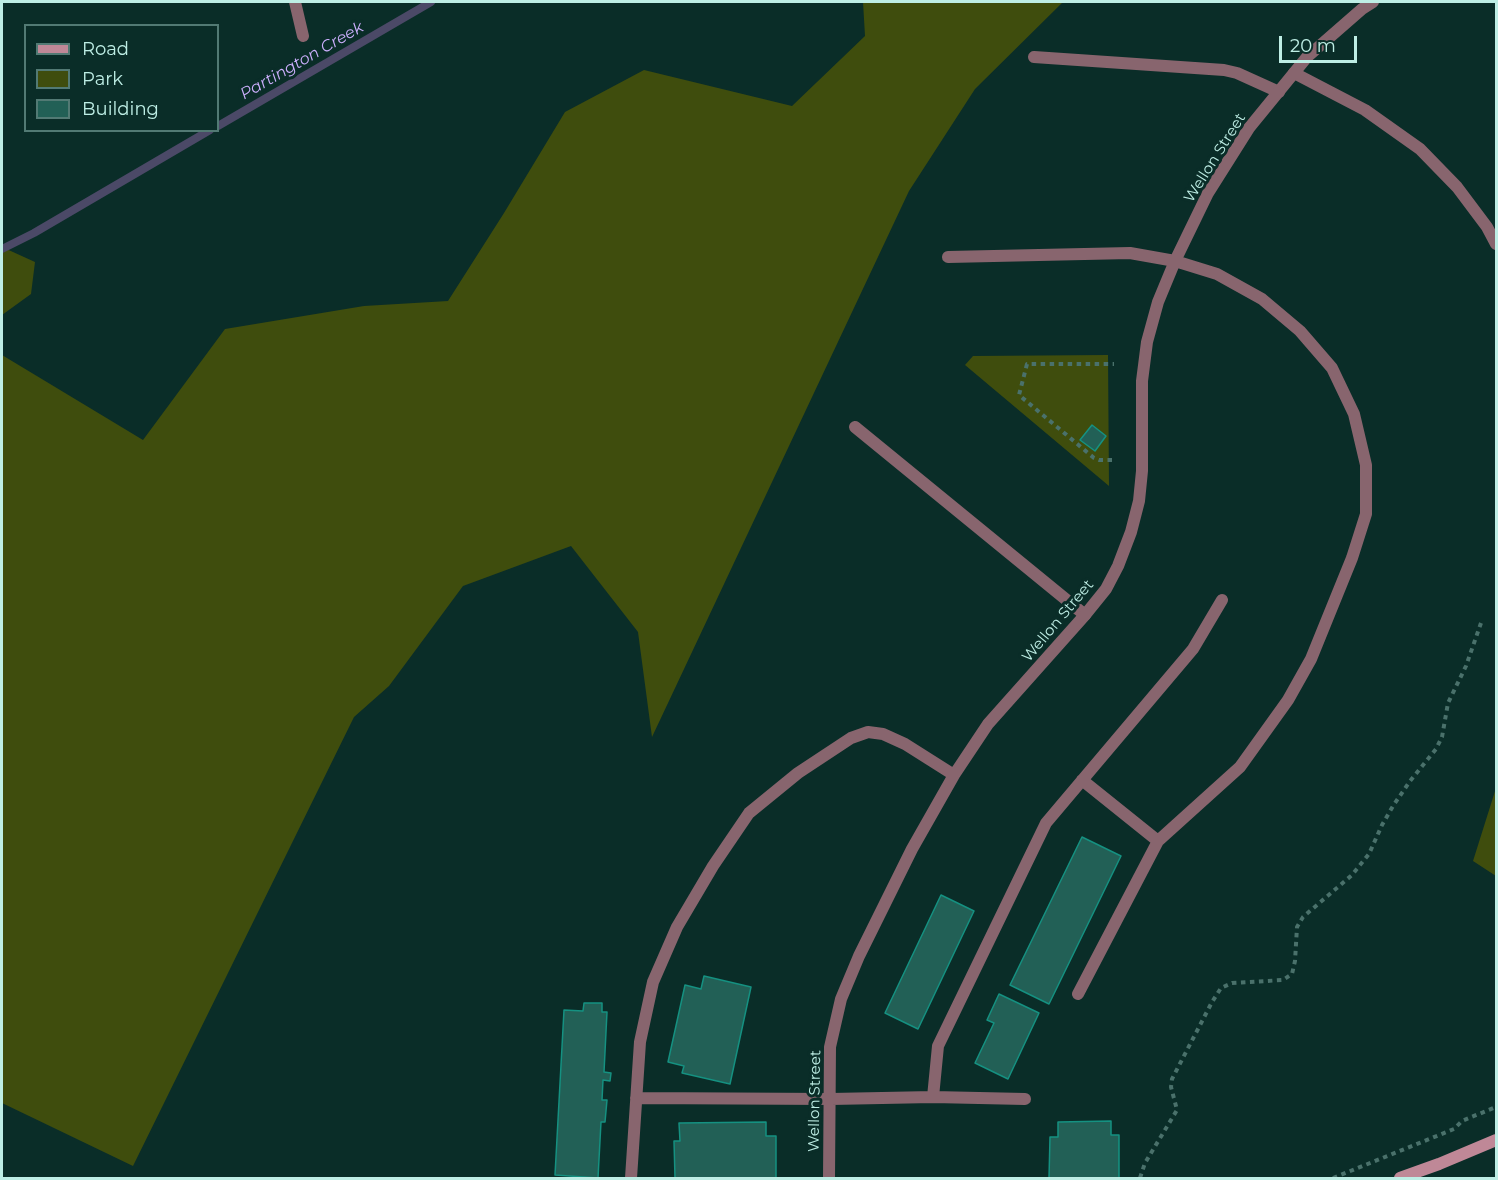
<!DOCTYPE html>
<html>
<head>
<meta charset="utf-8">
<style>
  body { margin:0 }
  #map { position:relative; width:1498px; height:1180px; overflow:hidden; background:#0a2d28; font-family:Montserrat,sans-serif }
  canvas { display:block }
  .frame { position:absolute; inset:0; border:3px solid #beeee5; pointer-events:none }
  .legend { position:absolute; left:24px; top:24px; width:195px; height:108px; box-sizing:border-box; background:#0a2d28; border:2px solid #527a74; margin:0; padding:8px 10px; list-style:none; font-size:18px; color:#beeee5 }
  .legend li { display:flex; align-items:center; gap:12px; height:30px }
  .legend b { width:30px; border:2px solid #527a74 }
  .scale { position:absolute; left:1279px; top:36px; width:78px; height:27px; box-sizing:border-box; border:3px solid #beeee5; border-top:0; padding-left:8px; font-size:18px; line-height:21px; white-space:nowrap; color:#beeee5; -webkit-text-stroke:4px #0a2d28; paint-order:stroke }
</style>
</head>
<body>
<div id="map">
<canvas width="1498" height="1180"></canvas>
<div class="frame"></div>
<ul class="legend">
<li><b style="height:8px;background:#bf8897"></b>Road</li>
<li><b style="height:16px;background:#3f4d0d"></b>Park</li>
<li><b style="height:16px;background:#226056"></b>Building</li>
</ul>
<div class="scale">20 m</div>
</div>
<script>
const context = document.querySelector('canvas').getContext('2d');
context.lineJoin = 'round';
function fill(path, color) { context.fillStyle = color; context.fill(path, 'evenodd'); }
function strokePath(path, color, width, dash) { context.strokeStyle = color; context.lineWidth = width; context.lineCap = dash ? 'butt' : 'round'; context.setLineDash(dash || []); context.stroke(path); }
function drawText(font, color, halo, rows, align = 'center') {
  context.font = font + ' Montserrat,sans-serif'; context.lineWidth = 6; context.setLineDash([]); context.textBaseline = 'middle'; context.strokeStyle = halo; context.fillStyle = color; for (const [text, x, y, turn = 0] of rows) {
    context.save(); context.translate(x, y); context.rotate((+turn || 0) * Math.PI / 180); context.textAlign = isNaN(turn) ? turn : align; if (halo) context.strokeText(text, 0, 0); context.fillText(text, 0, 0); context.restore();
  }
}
const green = new Path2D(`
  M 863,2 L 1063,2 L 975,89 L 909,191 L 652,737 L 638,632 L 571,546 L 463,586 L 389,686 L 354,717 L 133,1166 L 2,1103 L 2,355 L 143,440 L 225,329 L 364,306 L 448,301 L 504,213 L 565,112 L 644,70 L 792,106 L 865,36 Z
  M 2,247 L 35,262 L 31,294 L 2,315 Z
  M 1108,355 L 1109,486 L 965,365 L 973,356 Z
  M 1496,788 L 1496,876 L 1473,861 Z`);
const stream = new Path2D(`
  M 218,126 L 431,2
  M 2,249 L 34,233 L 210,130`);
const building = new Path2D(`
  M 1092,425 L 1106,436 L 1095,451 L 1080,440 Z
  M 1082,837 L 1121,856 L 1049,1004 L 1010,985 Z
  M 941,895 L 974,911 L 918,1029 L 885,1013 Z
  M 704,976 L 751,987 L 730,1084 L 682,1073 L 684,1066 L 668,1062 L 685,985 L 701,989 Z
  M 999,994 L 1039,1013 L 1008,1079 L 975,1063 L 994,1023 L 987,1020 Z
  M 584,1003 L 602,1003 L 602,1012 L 607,1012 L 604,1072 L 611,1073 L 610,1081 L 603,1080 L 602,1100 L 607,1100 L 605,1122 L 601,1122 L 598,1178 L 555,1175 L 564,1010 L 583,1011 Z
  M 1111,1121 L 1111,1135 L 1119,1135 L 1119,1178 L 1049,1178 L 1050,1137 L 1058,1137 L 1058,1122 Z
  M 766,1122 L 766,1136 L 776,1136 L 776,1178 L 675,1178 L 674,1141 L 680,1141 L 679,1123 Z`);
const path = new Path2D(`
  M 1112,460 L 1099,460 L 1094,458 L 1019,395 L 1027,364 L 1114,364
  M 1140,1178 L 1145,1163 L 1177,1110 L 1171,1087 L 1172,1079 L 1212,1002 L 1221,988 L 1232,983 L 1283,980 L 1292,974 L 1295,961 L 1297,927 L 1303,917 L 1352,875 L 1369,854 L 1382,825 L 1393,806 L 1410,781 L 1436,749 L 1442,737 L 1448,703 L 1466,666 L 1481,623
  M 1333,1178 L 1454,1129 L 1462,1121 L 1469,1118 L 1496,1107`);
const lane = new Path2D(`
  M 295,2 L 303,36
  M 1034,57 L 1224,70 L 1237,73 L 1279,92
  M 1294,73 L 1365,110 L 1420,149 L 1457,187 L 1487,227 L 1496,244
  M 948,257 L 1130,253 L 1175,261
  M 855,427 L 1085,615`);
const street = new Path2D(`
  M 1082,780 L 1158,841
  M 1078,994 L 1158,841 L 1240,767 L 1288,700 L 1311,659 L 1352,558 L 1366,514 L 1366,465 L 1354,414 L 1332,368 L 1300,331 L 1262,299 L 1217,274 L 1175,261
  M 933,1097 L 938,1046 L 1046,823 L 1193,649 L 1222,600
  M 636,1098 L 831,1099 L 933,1097 L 1025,1099
  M 631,1178 L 640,1042 L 653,982 L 677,927 L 713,866 L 749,813 L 798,773 L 851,738 L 868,732 L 883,734 L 905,744 L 954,775
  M 829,1178 L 830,1047 L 841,999 L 859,956 L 912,849 L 954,775 L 988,724 L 1085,615 L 1106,589 L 1118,566 L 1131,532 L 1139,501 L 1142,471 L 1142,381 L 1147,342 L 1158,302 L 1175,261 L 1208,193 L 1249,128 L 1307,57 L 1362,9 L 1373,2`);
const secondary = new Path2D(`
  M 1400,1178 L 1439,1164 L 1496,1140`);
const streetNames = [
  ["Wellon Street",1215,158,-58],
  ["Wellon Street",1058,621,-50],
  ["Wellon Street",815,1101,-89]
];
const waterNames = [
  ["Partington Creek",302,61,-30]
];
fill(green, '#3f4d0d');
strokePath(stream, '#4b4967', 8);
fill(building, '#226056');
strokePath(building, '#159181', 1.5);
strokePath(path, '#4a716b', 4, [4.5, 4.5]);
strokePath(lane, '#88656e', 12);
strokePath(street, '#88656e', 12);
strokePath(secondary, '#bf8897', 12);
drawText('15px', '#beeee5', '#0a2d28', streetNames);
drawText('italic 16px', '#ccaffd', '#0a2d28', waterNames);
</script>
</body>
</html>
